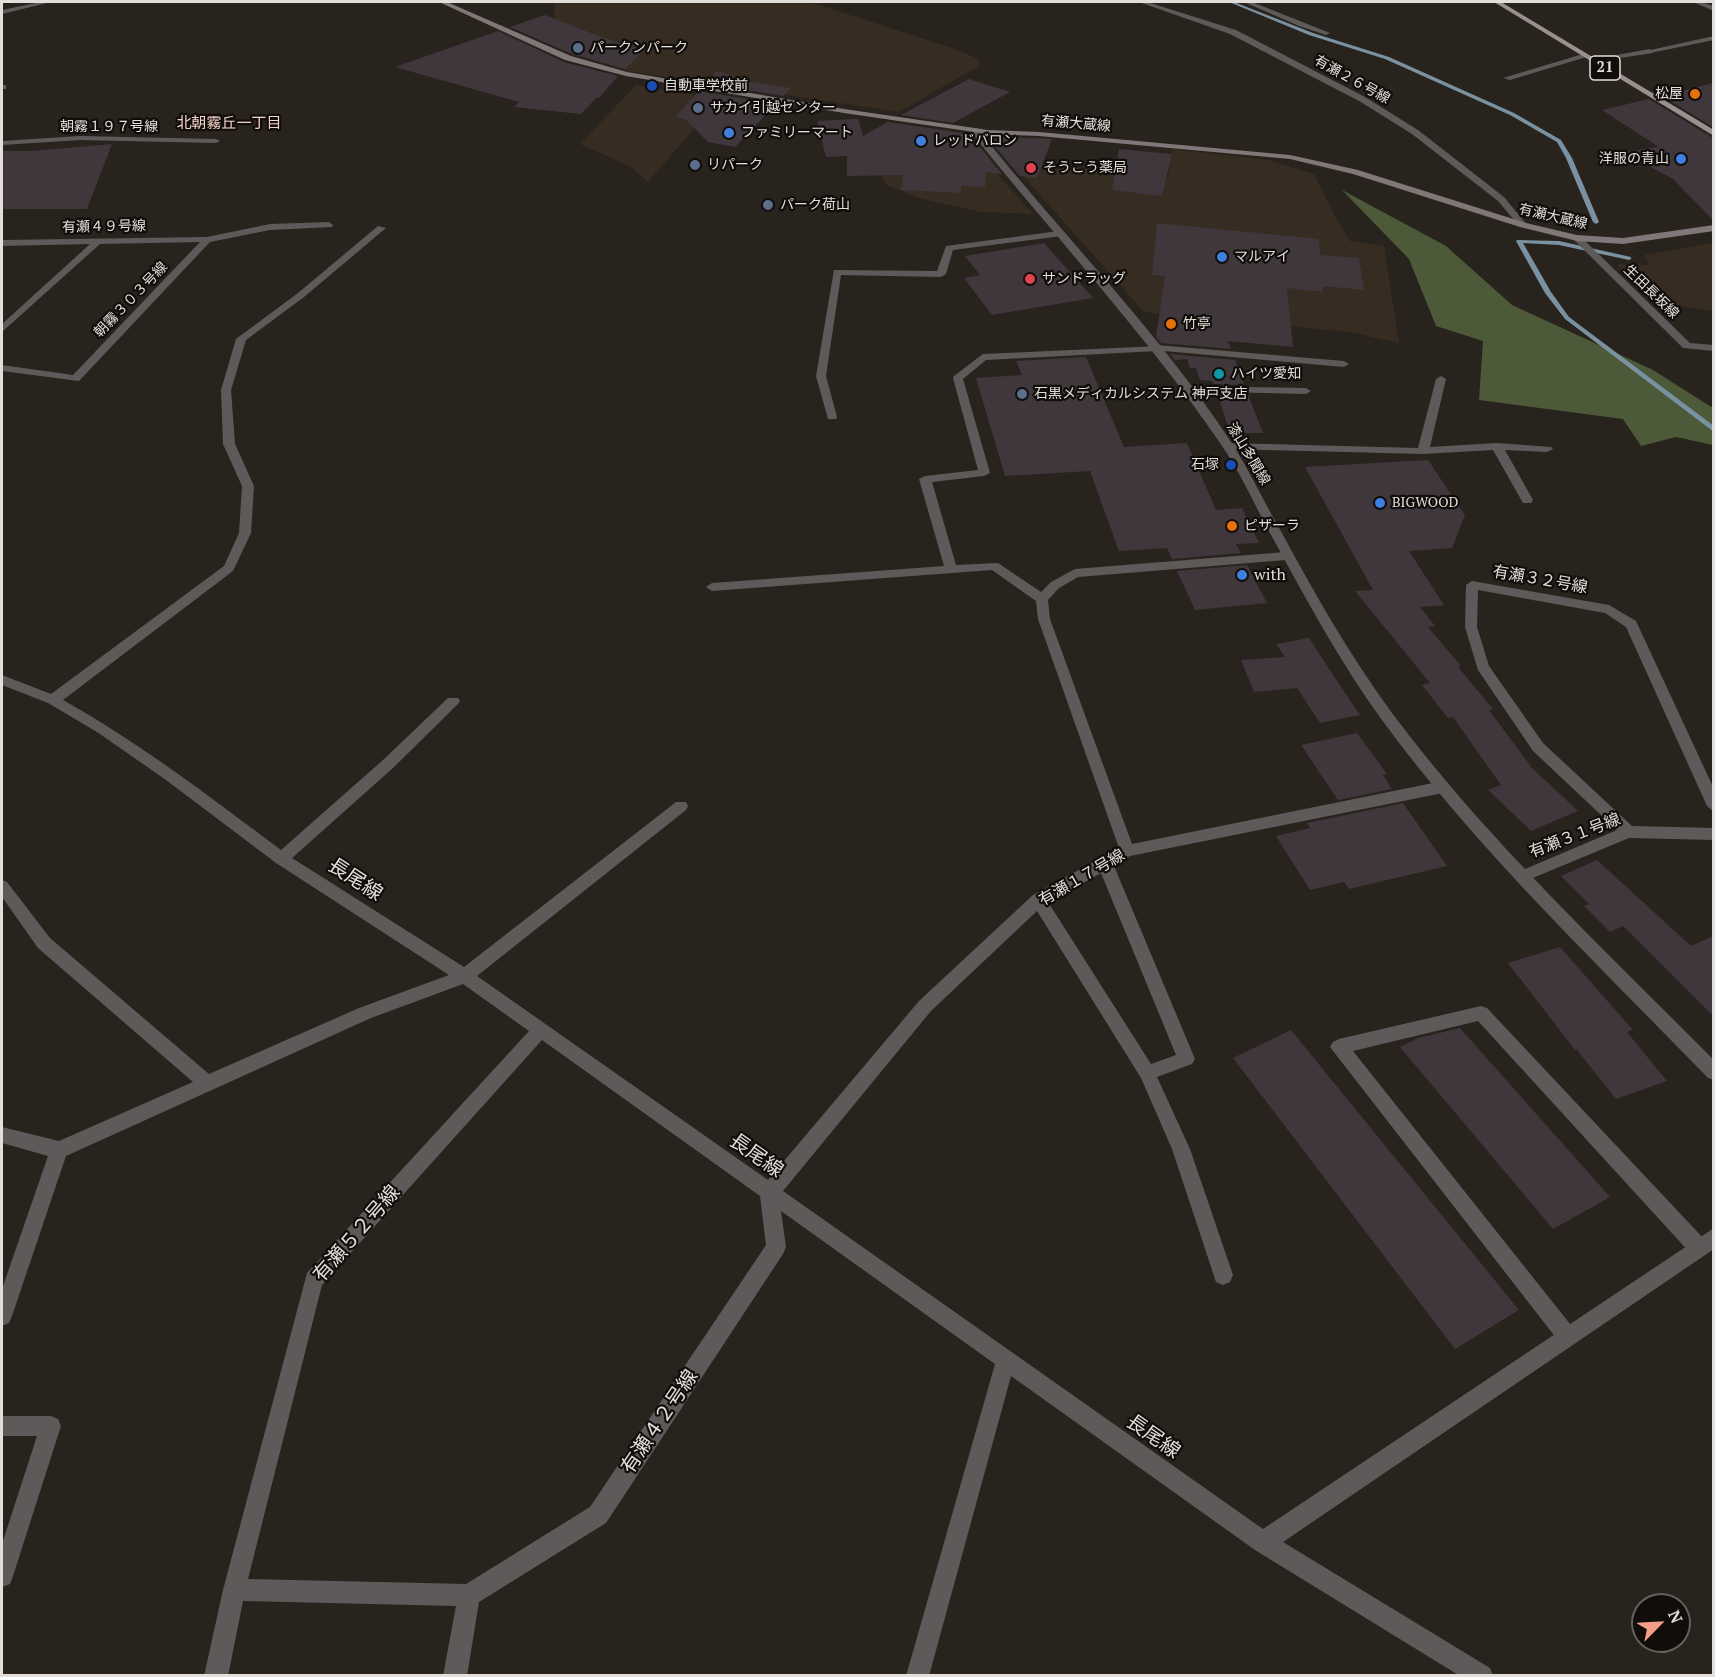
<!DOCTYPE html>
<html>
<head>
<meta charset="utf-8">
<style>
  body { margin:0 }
  #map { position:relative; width:1715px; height:1677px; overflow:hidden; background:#29231d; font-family:"PT Serif",serif }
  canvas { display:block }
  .frame { position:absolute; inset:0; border:3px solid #e2deda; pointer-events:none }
  .north { position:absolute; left:1631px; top:1593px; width:60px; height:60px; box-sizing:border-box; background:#100d0a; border:2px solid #64615d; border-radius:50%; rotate:66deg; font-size:16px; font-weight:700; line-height:24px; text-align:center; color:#e2deda }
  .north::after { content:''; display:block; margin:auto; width:21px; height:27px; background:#f49e89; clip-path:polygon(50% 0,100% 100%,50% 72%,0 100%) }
</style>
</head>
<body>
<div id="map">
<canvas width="1715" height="1677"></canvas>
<div class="frame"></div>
<div class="north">N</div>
</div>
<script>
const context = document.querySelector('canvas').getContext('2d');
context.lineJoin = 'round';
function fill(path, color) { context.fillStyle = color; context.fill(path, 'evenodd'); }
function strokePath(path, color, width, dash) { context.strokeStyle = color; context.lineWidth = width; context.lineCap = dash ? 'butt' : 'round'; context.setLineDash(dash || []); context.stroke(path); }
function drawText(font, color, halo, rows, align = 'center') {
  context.font = font + ' "PT Serif","Noto Sans JP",serif'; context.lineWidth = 4.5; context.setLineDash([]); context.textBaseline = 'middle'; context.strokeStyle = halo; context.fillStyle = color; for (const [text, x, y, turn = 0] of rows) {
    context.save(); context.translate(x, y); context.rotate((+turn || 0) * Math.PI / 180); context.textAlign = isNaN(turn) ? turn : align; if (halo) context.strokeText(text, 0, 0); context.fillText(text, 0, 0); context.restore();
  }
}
const built = new Path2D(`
  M 555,2 L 813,3 L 955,49 L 974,57 L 980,62 L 979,66 L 899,112 L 628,71 L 590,59 L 563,33 L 554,15 Z
  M 636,85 L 720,99 L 648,182 L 631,167 L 580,144 Z
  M 1172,149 L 1268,160 L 1314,174 L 1338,222 L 1350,241 L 1384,246 L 1399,343 L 1350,332 L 1144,312 L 1009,160 L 1168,178 Z
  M 875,159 L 989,164 L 1033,214 L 981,212 L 918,198 L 885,184 Z
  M 1713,243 L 1713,311 L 1650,301 L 1617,264 L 1650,265 L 1644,255 Z`);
const forest = new Path2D(`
  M 1342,190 L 1446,246 L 1512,305 L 1653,370 L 1713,408 L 1713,445 L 1676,437 L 1641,446 L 1623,419 L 1479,400 L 1483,341 L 1436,326 L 1409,259 Z`);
const stream = new Path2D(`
  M 1229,2 L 1234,2 L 1313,33 L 1389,57 L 1514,113 L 1561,140 L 1572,158 L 1599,222 L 1596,224 L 1593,222 L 1566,158 L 1557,142 L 1510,115 L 1385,59 L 1309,35 Z
  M 1517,240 L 1559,241 L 1631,257 L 1631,259 L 1629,260 L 1559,245 L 1523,243 L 1551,292 L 1569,317 L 1714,426 L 1714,432 L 1565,319 L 1545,293 L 1516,241 Z`);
const building = new Path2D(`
  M 545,15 L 601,37 L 644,50 L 625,69 L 572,54 L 510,27 Z
  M 498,31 L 564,62 L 618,76 L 599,98 L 596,98 L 581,114 L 514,107 L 519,102 L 395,67 Z
  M 717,71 L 752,82 L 791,88 L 783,96 L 706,83 Z
  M 969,79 L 1010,92 L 953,123 L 901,115 Z
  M 1713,83 L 1713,127 L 1662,96 Z
  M 699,91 L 776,104 L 735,147 L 708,142 L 685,119 L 675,117 Z
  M 1649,99 L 1713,138 L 1713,220 L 1673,179 L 1622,152 L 1659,147 L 1602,110 Z
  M 858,119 L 863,136 L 888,122 L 969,134 L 1002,174 L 986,172 L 985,187 L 961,186 L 961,193 L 901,190 L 903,175 L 847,176 L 847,156 L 826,157 L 817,121 Z
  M 986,136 L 1052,139 L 1037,178 L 1020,176 Z
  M 112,144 L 87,209 L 2,209 L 2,151 L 33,151 Z
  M 1119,149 L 1172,154 L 1162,196 L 1112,190 Z
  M 1157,223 L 1319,239 L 1320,255 L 1359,258 L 1364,290 L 1323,286 L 1323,292 L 1287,288 L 1293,347 L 1228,341 L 1231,349 L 1161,343 L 1156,337 L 1165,276 L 1152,275 Z
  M 1044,243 L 1093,298 L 992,315 L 964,278 L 980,275 L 965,256 Z
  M 1170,354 L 1235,360 L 1244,385 L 1213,384 L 1212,381 L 1200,380 L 1196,368 L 1190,368 L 1187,359 L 1175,360 Z
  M 1086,357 L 1124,447 L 1187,443 L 1216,510 L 1242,508 L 1259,543 L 1236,544 L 1241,553 L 1172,559 L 1167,548 L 1119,551 L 1090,471 L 1005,476 L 976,378 L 1022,375 L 1016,361 Z
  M 1217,394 L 1248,395 L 1263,433 L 1240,433 L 1228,426 Z
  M 1428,460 L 1465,515 L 1452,548 L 1409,551 L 1444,605 L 1420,607 L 1435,626 L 1428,627 L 1461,666 L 1458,667 L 1493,709 L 1489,710 L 1532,768 L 1578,811 L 1531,831 L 1488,790 L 1501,785 L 1453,717 L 1448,718 L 1422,685 L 1430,683 L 1355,591 L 1373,590 L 1305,467 Z
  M 1247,565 L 1267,603 L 1195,610 L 1177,571 Z
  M 1309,638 L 1343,690 L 1360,715 L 1320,723 L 1297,688 L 1254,692 L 1241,660 L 1285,657 L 1276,644 Z
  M 1357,733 L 1387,774 L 1383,775 L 1392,789 L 1338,800 L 1301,745 Z
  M 1403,803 L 1447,866 L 1349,889 L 1344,882 L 1310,890 L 1276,836 L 1310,828 L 1307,823 Z
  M 1597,860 L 1691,946 L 1713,936 L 1713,1016 L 1623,926 L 1610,932 L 1584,906 L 1589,904 L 1561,876 Z
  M 1560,947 L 1633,1030 L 1627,1032 L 1667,1081 L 1616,1099 L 1577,1050 L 1575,1050 L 1508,963 Z
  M 1460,1028 L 1610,1197 L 1553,1229 L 1400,1047 L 1418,1038 Z
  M 1291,1030 L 1519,1310 L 1455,1349 L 1233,1058 Z`);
const service = new Path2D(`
  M 1650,49 L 1653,53 L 1593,62 L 1589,60 Z
  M 1157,345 L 1344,361 L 1349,364 L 1344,367 L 1153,350 L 1153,346 Z
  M 1441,376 L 1446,379 L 1430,447 L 1497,443 L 1551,447 L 1553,449 L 1547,452 L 1505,450 L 1533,500 L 1531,503 L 1523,503 L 1493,450 L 1423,454 L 1228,449 L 1222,446 L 1228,443 L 1418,448 L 1436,379 Z
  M 1187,386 L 1306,388 L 1311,391 L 1306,394 L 1183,391 L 1182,389 Z
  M 1481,1006 L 1487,1008 L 1705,1240 L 1708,1247 L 1705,1254 L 1698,1256 L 1691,1254 L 1478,1021 L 1353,1051 L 1574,1329 L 1577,1336 L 1574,1343 L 1567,1346 L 1560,1343 L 1330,1047 L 1333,1042 L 1339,1039 Z`);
const minor = new Path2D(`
  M 41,2 L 51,2 L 2,14 L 2,10 Z
  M 1139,2 L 1147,2 L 1236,30 L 1365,97 L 1418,130 L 1504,197 L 1527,225 L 1520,227 L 1498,201 L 1412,134 L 1359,101 L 1230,34 Z
  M 1244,2 L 1252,2 L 1330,33 L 1326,35 L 1299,26 Z
  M 1693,2 L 1701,2 L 1714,6 L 1714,11 Z
  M 1714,36 L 1714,40 L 1650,53 L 1646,51 Z
  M 1583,54 L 1590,56 L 1510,80 L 1503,78 Z
  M 2,85 L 6,85 L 6,89 L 2,89 Z
  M 80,136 L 216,139 L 220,141 L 216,143 L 80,140 L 2,145 L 2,141 Z
  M 329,222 L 333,225 L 332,227 L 270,230 L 210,242 L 79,381 L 2,371 L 2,365 L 73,375 L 200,242 L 100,244 L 2,332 L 2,324 L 90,244 L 2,246 L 2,240 L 207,237 L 270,224 Z
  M 378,226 L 386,228 L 304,297 L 246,340 L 231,390 L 235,444 L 254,486 L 251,533 L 233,571 L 63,700 C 140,743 210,797 281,850 L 383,760 L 448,698 L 458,698 L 460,701 L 458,704 L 393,768 L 292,858 L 464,967 L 676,802 L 686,802 L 688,806 L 686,810 L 477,976 L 768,1180 L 919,1001 L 1033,895 L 1119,848 L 1038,619 L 1036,601 L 992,570 L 712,591 L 706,587 L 712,583 L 944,566 L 919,479 L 925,476 L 978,470 L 953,378 L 954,376 L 983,354 L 1161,346 L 1161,350 L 1157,351 L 986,360 L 963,379 L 990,473 L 984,476 L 932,482 L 956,565 L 998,563 L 1041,592 L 1051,582 L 1075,569 L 1286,552 L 1292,556 L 1286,560 L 1078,577 L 1059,588 L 1048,600 L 1050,619 L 1132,844 L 1443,781 L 1448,783 L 1450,787 L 1448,791 L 1443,793 L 1130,856 L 1114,866 L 1195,1059 L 1192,1064 L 1157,1077 L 1190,1149 L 1233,1275 L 1230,1282 L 1223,1285 L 1216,1282 L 1172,1149 L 1141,1078 L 1037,911 L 931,1011 L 783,1191 L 1263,1529 L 1714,1228 L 1714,1249 L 1283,1542 L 1490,1668 L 1493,1676 L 1460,1676 L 1255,1550 L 1011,1376 L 929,1676 L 906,1676 L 995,1364 L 781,1211 L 786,1247 L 783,1254 L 606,1523 L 479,1602 L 467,1676 L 443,1676 L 456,1606 L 243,1601 L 228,1676 L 204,1676 L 223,1590 L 307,1273 L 529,1031 L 463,984 L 371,1018 L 66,1156 L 12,1316 L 9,1323 L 2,1326 L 2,1289 L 48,1156 L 2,1143 L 2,1127 L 59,1141 L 193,1082 L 38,948 L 2,897 L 2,880 L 7,882 L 50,938 L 209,1074 L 359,1008 L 449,975 L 276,863 L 166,780 L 97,732 L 48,703 L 2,685 L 2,675 L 51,694 L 224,566 L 239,533 L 242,486 L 223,444 L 221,390 L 236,339 L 298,293 ZM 1101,873 L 1176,1055 L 1151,1064 L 1048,902 ZM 542,1040 L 760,1196 L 766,1245 L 590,1507 L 466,1584 L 248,1579 L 322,1285 Z
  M 1059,231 L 1064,234 L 1062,236 L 953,250 L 946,274 L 941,277 L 841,275 L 826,376 L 837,417 L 836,419 L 828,419 L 816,376 L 834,270 L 937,271 L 946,246 Z
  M 1574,236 L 1580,236 L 1690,343 L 1714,345 L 1714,351 L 1683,348 L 1574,240 Z
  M 1472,581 L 1609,605 L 1636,621 L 1714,789 L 1714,812 L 1707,806 L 1626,627 L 1605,613 L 1478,590 L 1477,627 L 1489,666 L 1543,743 L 1632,826 L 1714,828 L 1714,840 L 1629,838 L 1528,880 L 1523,882 L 1518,880 L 1515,876 L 1518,872 L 1617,830 L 1533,751 L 1478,670 L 1465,627 L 1466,585 Z
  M 2,1416 L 51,1416 L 58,1419 L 61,1426 L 13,1576 L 10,1584 L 2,1587 L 2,1544 L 37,1436 L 2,1436 Z`);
const tertiary = new Path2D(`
  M 971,128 L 977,128 C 1061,234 1159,331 1233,445 C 1249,470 1262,498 1277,524 C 1312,589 1348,653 1392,713 C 1486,839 1603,948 1714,1060 L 1714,1080 L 1708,1078 C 1596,962 1477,850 1382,720 C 1339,661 1305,597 1270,533 C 1254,504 1240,471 1220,443 C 1145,333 1054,236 971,132 Z`);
const secondary = new Path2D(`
  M 439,2 L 447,2 L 571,56 L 627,72 L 844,109 L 988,130 L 1039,132 L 1290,155 L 1358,170 L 1526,223 L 1577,235 L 1623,238 L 1714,225 L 1714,231 L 1623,244 L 1577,241 L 1520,227 L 1353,174 L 1290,159 L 1039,136 L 988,134 L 844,113 L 626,76 L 565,60 Z`);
const primary = new Path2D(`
  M 1494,2 L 1501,2 L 1714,130 L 1714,136 Z`);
const markers = [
  [578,48,6,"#5c6f8a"],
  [652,86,6,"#1a4fb4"],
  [1695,94,6,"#e8710a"],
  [698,108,6,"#5c6f8a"],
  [729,133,6,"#3f7fe0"],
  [921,141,6,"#3f7fe0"],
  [1681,159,6,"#3f7fe0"],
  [695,165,6,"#5c6f8a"],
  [1031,168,6,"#e0444e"],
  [768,205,6,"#5c6f8a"],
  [1222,257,6,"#3f7fe0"],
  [1030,279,6,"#e0444e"],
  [1171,324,6,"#e8710a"],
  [1219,374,6,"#0f9aa8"],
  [1022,394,6,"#5c6f8a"],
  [1231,465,6,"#1a4fb4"],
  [1380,503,6,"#3f7fe0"],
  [1232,526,6,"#e8710a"],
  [1242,575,6,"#3f7fe0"]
];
const farPoinames = [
  ["パークンパーク",590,48],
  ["自動車学校前",664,86],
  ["松屋",1683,94,"right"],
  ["サカイ引越センター",710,108],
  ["ファミリーマート",741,133],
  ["レッドバロン",933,141],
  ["洋服の青山",1669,159,"right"],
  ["リパーク",707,165],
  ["そうこう薬局",1043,168],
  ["パーク荷山",780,205],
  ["マルアイ",1234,257],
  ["サンドラッグ",1042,279],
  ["竹亭",1183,324],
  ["ハイツ愛知",1231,374],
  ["石黒メディカルシステム 神戸支店",1034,394],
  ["石塚",1219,465,"right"],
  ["BIGWOOD",1392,503],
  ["ピザーラ",1244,526]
];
const farStreetnames = [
  ["有瀬２６号線",1352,80,29],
  ["有瀬大蔵線",1076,124,5],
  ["朝霧１９７号線",109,127],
  ["有瀬大蔵線",1553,217,13],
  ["有瀬４９号線",104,227,-1],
  ["生田長坂線",1651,292,44],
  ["朝霧３０３号線",131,300,-46],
  ["漆山多聞線",1248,454,59]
];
const shields = [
  [1605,68,30]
];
const shieldNames = [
  ["21",1605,68]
];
const farNeighbourhoodnames = [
  ["北朝霧丘一丁目",229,124]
];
const poiNames = [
  ["with",1254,575]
];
const streetNames = [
  ["有瀬３２号線",1540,580,10],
  ["有瀬３１号線",1575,836,-21],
  ["有瀬１７号線",1082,878,-30]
];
const nearStreetnames = [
  ["長尾線",355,880,33],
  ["長尾線",756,1156,35],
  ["有瀬５２号線",357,1234,-49],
  ["有瀬４２号線",660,1422,-56],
  ["長尾線",1153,1437,35]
];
fill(built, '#362c21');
fill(forest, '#4d5a39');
fill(stream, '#7a91a1');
fill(building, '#3f373c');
fill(service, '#5f5a5a');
fill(minor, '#5f5a5a');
fill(tertiary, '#5f5a5a');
fill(secondary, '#807878');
fill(primary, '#9a9090');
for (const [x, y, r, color] of markers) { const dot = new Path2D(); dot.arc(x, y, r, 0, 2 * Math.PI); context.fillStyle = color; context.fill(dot); strokePath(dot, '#100d0a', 2); }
drawText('14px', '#e2deda', '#100d0a', farPoinames, 'left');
drawText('14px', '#e2deda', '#100d0a', farStreetnames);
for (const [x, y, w] of shields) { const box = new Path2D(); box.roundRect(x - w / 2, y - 12, w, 24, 4.5); context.fillStyle = '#100d0a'; context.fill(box); strokePath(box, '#e2deda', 1.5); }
drawText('bold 15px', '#e2deda', null, shieldNames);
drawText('15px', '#f4d2ca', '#100d0a', farNeighbourhoodnames);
drawText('16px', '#e2deda', '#100d0a', poiNames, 'left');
drawText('16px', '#e2deda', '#100d0a', streetNames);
drawText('20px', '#e2deda', '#100d0a', nearStreetnames);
</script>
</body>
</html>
